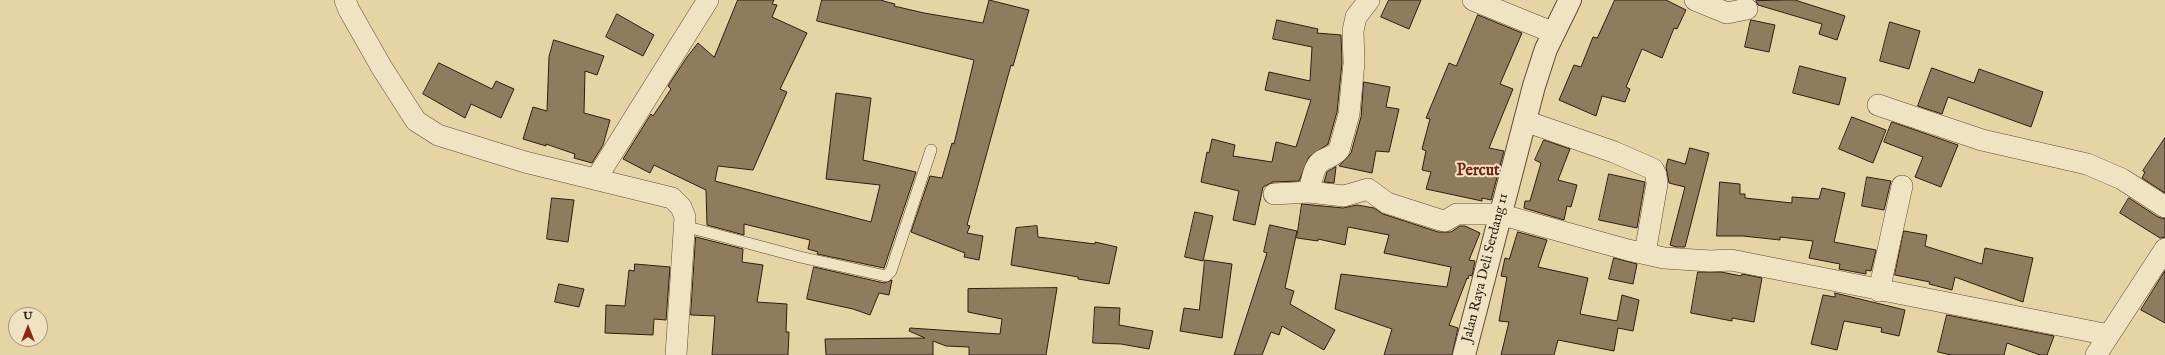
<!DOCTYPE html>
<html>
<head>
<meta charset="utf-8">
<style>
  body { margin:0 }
  #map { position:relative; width:2165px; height:355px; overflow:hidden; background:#e6d4a5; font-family:"IM FELL English",serif }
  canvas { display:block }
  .north { position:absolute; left:8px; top:307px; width:40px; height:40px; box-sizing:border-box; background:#efe3c4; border:1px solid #a3937e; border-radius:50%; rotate:0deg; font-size:11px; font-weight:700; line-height:16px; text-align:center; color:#301c14 }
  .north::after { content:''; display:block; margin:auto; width:14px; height:18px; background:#8f2418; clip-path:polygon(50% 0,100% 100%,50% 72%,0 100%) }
</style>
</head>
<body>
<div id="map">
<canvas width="2165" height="355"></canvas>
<div class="north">U</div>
</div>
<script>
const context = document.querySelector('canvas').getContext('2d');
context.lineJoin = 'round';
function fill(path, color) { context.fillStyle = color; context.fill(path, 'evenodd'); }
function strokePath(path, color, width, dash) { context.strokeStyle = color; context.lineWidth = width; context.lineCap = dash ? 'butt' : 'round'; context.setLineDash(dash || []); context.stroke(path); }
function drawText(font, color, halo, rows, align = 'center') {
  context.font = font + ' "IM FELL English",serif'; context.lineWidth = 4; context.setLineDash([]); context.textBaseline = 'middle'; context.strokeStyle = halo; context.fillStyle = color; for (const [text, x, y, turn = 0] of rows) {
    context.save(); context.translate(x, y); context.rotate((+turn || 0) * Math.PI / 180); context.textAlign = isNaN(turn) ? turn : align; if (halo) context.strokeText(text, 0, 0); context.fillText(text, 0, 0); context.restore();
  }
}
const building = new Path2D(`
  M 738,0 L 774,0 L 772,4 L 777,5 L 772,17 L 807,33 L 780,89 L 787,92 L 753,170 L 718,166 L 715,181 L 871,222 L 880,185 L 826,179 L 836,93 L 871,98 L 863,160 L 916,172 L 884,268 L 817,254 L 818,252 L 808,249 L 810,240 L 744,224 L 744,235 L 707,225 L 706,190 L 654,165 L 650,173 L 623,159 L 651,114 L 653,116 L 671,89 L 668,86 L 687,57 L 698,43 L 714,57 Z
  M 822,0 L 880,0 L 895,4 L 894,6 L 924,13 L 983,23 L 989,0 L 1029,10 L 1013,66 L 1011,65 L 967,225 L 970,226 L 967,233 L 983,236 L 979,260 L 964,257 L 965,253 L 911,232 L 930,176 L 942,178 L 952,143 L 954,144 L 974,60 L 817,21 Z
  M 1389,0 L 1421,0 L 1409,29 L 1381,17 Z
  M 1615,0 L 1666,0 L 1686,10 L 1677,29 L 1674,28 L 1662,58 L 1642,49 L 1626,87 L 1630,89 L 1625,102 L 1602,96 L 1596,116 L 1559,100 L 1574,65 L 1581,67 L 1593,37 L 1597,38 Z
  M 1795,0 L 1845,16 L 1837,40 L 1819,34 L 1822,24 L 1758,5 L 1756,1 Z
  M 617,14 L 654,35 L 643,56 L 606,37 Z
  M 1478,15 L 1522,33 L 1500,84 L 1513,89 L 1489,148 L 1504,151 L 1491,200 L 1482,198 L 1482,201 L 1426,189 L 1431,172 L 1422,170 L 1426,151 L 1422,149 L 1430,119 L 1426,118 L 1449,63 L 1456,66 Z
  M 1277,20 L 1318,29 L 1317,33 L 1341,35 L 1342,63 L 1337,112 L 1328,144 L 1309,157 L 1299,181 L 1273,182 L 1263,187 L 1255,225 L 1233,220 L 1239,191 L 1201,182 L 1207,152 L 1209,153 L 1212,139 L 1235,145 L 1233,156 L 1272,162 L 1276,142 L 1296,147 L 1311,100 L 1265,90 L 1269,72 L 1310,81 L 1312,47 L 1273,39 Z
  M 1751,20 L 1775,25 L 1769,52 L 1745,47 Z
  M 1890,22 L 1920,31 L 1909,69 L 1880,61 Z
  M 554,40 L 604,56 L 597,75 L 585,71 L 584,113 L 610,120 L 603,145 L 592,163 L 574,158 L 575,154 L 546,144 L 546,146 L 523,139 L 533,107 L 547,111 L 549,57 Z
  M 439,63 L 492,89 L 496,81 L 514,89 L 501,118 L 471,104 L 465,118 L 423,94 Z
  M 1800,66 L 1846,78 L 1839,105 L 1793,93 Z
  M 1932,68 L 1974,83 L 1979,69 L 2043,92 L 2031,127 L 1948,97 L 1942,114 L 1918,106 Z
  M 1364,82 L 1390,87 L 1386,107 L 1399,109 L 1389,152 L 1376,151 L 1372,173 L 1339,166 L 1351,153 L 1361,117 Z
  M 1852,117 L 1886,130 L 1873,163 L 1839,149 Z
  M 1892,122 L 1958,145 L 1941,187 L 1915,177 L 1923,157 L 1884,142 Z
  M 2165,138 L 2165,193 L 2142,178 L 2145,172 L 2143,171 Z
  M 1544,140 L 1570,149 L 1558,180 L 1577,185 L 1571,207 L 1567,206 L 1564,220 L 1524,208 L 1525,201 L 1530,201 L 1541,163 L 1535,160 Z
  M 1690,148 L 1709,153 L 1685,247 L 1676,247 L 1670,245 L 1685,187 L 1669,183 L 1666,167 L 1668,159 L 1685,164 Z
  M 1336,167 L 1334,183 L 1324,182 L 1327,172 Z
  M 1609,174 L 1645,182 L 1637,228 L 1599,220 Z
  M 1867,177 L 1891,181 L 1884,210 L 1862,206 Z
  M 1720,182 L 1740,184 L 1740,194 L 1745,194 L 1745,198 L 1792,203 L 1792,197 L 1819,199 L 1822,188 L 1845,193 L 1834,242 L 1876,250 L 1871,271 L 1866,270 L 1866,274 L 1839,269 L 1840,264 L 1809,258 L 1813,241 L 1780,237 L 1780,240 L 1743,236 L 1717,236 Z
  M 552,198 L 574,200 L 568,242 L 547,239 Z
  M 2129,198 L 2158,217 L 2165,219 L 2165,237 L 2160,238 L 2120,213 Z
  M 1302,204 L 1343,208 L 1357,205 L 1374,208 L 1383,214 L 1438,232 L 1451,232 L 1460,226 L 1465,226 L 1480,233 L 1469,260 L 1475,261 L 1472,276 L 1469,275 L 1468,279 L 1467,278 L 1449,325 L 1458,328 L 1452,355 L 1384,355 L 1392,329 L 1335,309 L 1341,274 L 1447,287 L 1451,267 L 1384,253 L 1389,235 L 1348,227 L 1345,245 L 1318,239 L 1318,241 L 1297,238 Z
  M 1195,212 L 1213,216 L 1203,261 L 1185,257 Z
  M 1270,225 L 1297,231 L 1285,288 L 1294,291 L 1290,304 L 1335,330 L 1324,350 L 1282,326 L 1279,335 L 1271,332 L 1262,355 L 1234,355 L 1267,253 L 1264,252 Z
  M 1037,226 L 1038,237 L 1095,244 L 1095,242 L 1117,247 L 1109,284 L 1078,279 L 1078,277 L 1011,265 L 1016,228 Z
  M 1904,231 L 1927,235 L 1925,246 L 1982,264 L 1985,248 L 2033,258 L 2023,302 L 1955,277 L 1952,290 L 1929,284 L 1930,282 L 1895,275 Z
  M 1518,232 L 1547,240 L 1538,267 L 1588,278 L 1580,314 L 1617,321 L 1622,295 L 1639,300 L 1633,331 L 1618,328 L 1614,351 L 1558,340 L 1554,355 L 1501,355 L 1509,322 L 1499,321 L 1507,277 L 1501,276 L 1505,258 L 1509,259 Z
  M 696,237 L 743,249 L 742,262 L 763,265 L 757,302 L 787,304 L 786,332 L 789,332 L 788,355 L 712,355 L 715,316 L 691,315 Z
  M 1614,258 L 1637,264 L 1633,284 L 1609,279 Z
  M 1205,260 L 1232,264 L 1222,338 L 1180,331 L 1184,308 L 1199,310 Z
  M 635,264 L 670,267 L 666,320 L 654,319 L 653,335 L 605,333 L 606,305 L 625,306 L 629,270 L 634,271 Z
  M 814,267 L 884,283 L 892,280 L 889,295 L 879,293 L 870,315 L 853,309 L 807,299 Z
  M 2165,271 L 2165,323 L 2141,310 Z
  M 1698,272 L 1721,272 L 1741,276 L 1742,274 L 1762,278 L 1754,322 L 1732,318 L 1732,321 L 1691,313 Z
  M 559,284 L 584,289 L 579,307 L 555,302 Z
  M 1057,288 L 1046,355 L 969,355 L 969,347 L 946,346 L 933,341 L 933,355 L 826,355 L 825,339 L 925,338 L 909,331 L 910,328 L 1000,334 L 1002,319 L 968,312 L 968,289 Z
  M 1835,293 L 1905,310 L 1899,336 L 1881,332 L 1882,328 L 1844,321 L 1837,350 L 1811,344 L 1823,295 L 1835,297 Z
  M 1095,307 L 1120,308 L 1119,325 L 1153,331 L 1149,349 L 1121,344 L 1093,343 Z
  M 1947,315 L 2054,336 L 2047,355 L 2040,355 L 2007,343 L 2004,355 L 1951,355 L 1938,352 Z`);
const service = new Path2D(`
  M 684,226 L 800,257 L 886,276 L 891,271 L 931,150`);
const minor = new Path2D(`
  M 345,0 L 349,10 L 382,68 L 416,121 L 438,135 L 525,162 L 672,198 L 681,207 L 685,217 L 676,355
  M 1473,0 L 1554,33
  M 1695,0 L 1727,13 L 1747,9
  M 1878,105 L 1982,140 L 2087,164 L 2122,179 L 2165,207
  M 1525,121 L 1614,152 L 1653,169 L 1656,175 L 1657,184 L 1645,253
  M 596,179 L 708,0
  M 1309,192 C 1311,184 1313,168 1320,162 C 1326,157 1334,157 1339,150 L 1349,114 L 1354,63 L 1353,31 L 1356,17 L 1369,0
  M 1274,194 L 1309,192 L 1344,196 L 1368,189 L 1387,203 L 1440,220 L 1445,221 L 1457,214 L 1499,214 L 1628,250 L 1664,258 L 1710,261 L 1731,260 L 2109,335
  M 1879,291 L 1902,186
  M 2096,355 L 2165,249`);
const tertiary = new Path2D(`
  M 1464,355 L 1534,86 L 1546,49 L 1570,0`);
const streetNames = [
  ["Jalan Raya Deli Serdang 11",1486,268,-76]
];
const quarterNames = [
  ["Percut",1478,172]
];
fill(building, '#8f7c5f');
strokePath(building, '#301c14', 1);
strokePath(service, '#5e4a38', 12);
strokePath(minor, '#5e4a38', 22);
strokePath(tertiary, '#5e4a38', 24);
strokePath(service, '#efe3c4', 11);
strokePath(minor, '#efe3c4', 21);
strokePath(tertiary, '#efe3c4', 22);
drawText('14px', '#301c14', '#efe3c4', streetNames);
drawText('bold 16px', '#7a1f14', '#efe3c4', quarterNames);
</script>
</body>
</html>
